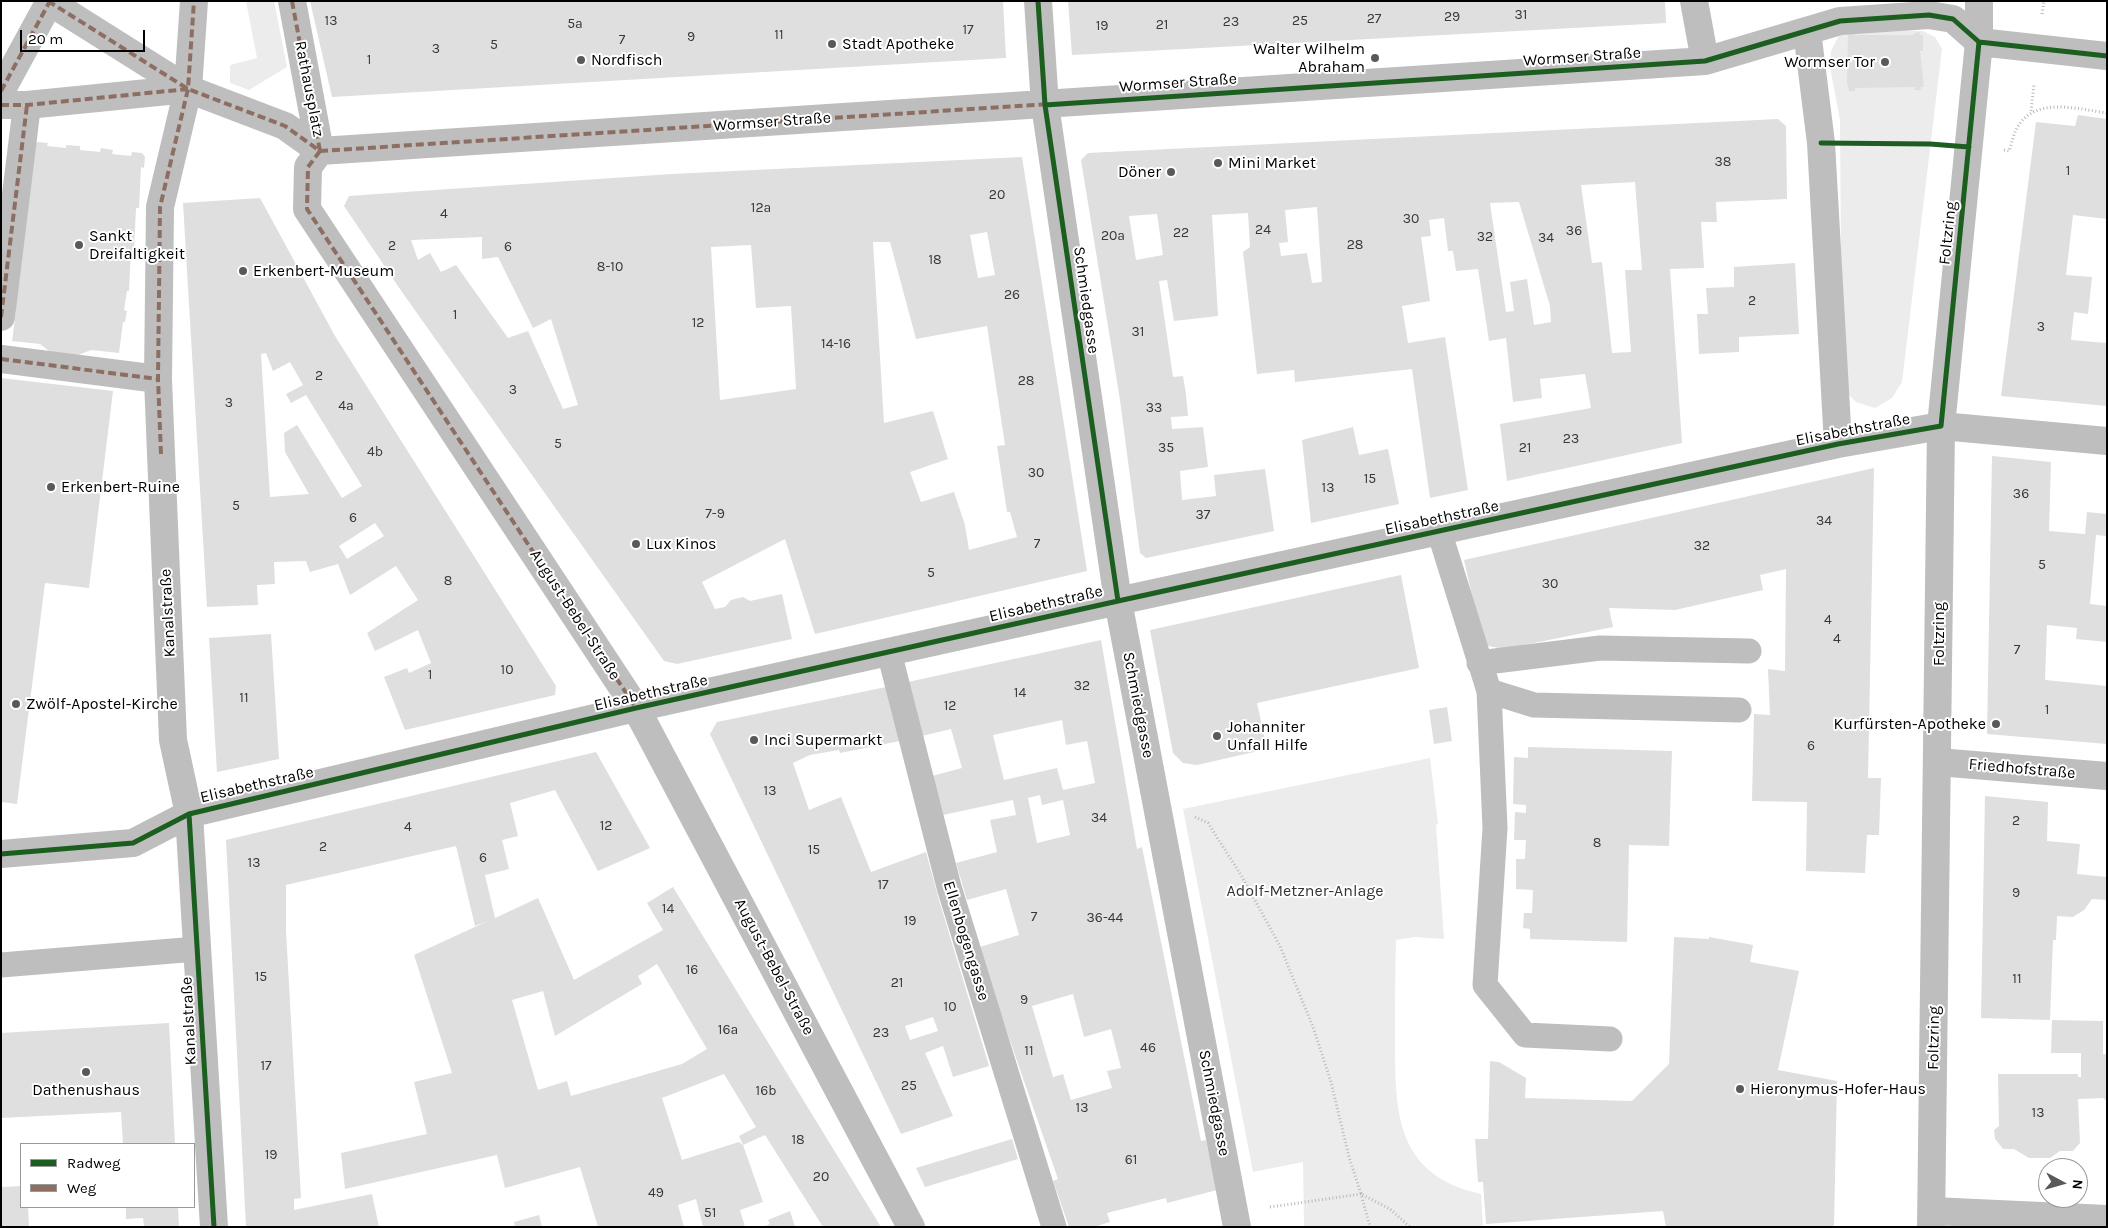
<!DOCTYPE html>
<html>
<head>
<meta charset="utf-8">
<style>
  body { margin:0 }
  #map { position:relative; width:2108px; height:1228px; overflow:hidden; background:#fff; font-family:Karla,sans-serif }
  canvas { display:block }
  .frame { position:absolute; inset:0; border:2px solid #000; pointer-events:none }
  .legend { position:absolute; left:20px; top:1143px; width:175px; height:65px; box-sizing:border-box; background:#fff; border:1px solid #999; margin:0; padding:6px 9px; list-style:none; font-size:15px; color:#000 }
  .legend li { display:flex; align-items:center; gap:10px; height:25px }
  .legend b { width:25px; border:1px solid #999 }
  .north { position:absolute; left:2038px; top:1158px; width:50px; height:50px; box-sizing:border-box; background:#fff; border:1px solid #999; border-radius:50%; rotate:96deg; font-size:14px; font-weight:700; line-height:20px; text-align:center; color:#000 }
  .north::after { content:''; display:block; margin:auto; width:18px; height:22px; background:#595959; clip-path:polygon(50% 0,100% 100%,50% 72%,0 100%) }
  .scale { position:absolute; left:20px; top:30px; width:125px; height:22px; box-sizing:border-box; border:2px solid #000; border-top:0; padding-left:6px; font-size:15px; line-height:18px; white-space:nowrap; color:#000; -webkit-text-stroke:4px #fff; paint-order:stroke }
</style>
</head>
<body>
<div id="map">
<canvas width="2108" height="1228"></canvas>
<div class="frame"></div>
<ul class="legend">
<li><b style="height:6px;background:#1b5e20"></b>Radweg</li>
<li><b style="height:6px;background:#8d6e63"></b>Weg</li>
</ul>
<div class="north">N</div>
<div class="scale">20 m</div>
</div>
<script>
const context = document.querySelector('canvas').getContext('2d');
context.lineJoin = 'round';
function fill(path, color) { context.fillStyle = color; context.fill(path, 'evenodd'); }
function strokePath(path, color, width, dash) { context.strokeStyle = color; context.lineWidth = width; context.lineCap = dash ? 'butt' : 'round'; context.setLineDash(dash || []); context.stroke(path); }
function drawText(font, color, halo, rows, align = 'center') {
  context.font = font + ' Karla,sans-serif'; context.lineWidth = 4; context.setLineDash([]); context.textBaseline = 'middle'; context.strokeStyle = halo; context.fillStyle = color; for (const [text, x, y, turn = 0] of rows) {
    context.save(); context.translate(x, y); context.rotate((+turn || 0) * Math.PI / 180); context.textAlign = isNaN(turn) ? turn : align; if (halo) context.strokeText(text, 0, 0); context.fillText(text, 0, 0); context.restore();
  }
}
const green = new Path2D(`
  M 246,1 L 274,1 L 287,67 L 249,90 L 230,83 L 230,65 L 257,58 Z
  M 1850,29 L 1923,31 L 1935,37 L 1942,49 L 1902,382 L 1892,398 L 1875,408 L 1856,402 L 1842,388 L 1840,120 L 1830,67 L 1831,51 L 1838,37 Z
  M 1430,758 L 1438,824 L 1436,825 L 1444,939 L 1415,937 L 1396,940 C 1395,973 1395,1006 1395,1039 C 1395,1112 1395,1175 1481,1194 L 1483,1227 L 1304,1227 L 1303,1162 L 1253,1172 L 1183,809 Z`);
const building = new Path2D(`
  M 310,1 L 1003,1 L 1006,58 L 332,97 Z
  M 1068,1 L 1665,1 L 1666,23 L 1072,55 Z
  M 1920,32 L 1920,35 L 1923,35 L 1923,51 L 1920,51 L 1924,87 L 1921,87 L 1921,90 L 1914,90 L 1915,87 L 1855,88 L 1855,91 L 1849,91 L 1847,83 L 1848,33 L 1855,33 L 1854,35 L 1914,35 L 1914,33 Z
  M 2078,115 L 2107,119 L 2107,219 L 2073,215 L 2066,275 L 2092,277 L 2088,314 L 2074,312 L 2071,340 L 2107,343 L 2107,406 L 2001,396 L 2036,122 L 2075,126 Z
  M 1778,119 L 1786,126 L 1787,199 L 1716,202 L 1717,222 L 1701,222 L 1704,268 L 1670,269 L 1682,443 L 1507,481 L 1500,424 L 1591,408 L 1585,374 L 1540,379 L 1542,398 L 1513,402 L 1506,338 L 1489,341 L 1478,269 L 1456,271 L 1453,251 L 1448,251 L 1444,218 L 1429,220 L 1431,236 L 1421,237 L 1430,301 L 1402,306 L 1408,343 L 1445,337 L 1468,490 L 1430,498 L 1412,369 L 1295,382 L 1294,370 L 1257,374 L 1243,252 L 1250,247 L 1248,213 L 1212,215 L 1218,316 L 1174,321 L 1167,280 L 1159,281 L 1173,377 L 1183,376 L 1186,394 L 1188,416 L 1171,417 L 1172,429 L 1203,427 L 1208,467 L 1180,471 L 1182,500 L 1216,496 L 1214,475 L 1265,469 L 1274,531 L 1146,558 L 1140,553 L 1120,400 L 1081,160 L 1088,153 ZM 1635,182 L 1642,270 L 1625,270 L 1631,352 L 1612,353 L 1602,262 L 1592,263 L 1581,185 ZM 1519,202 L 1550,306 L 1551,322 L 1534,325 L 1527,279 L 1510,282 L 1514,311 L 1506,312 L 1490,203 ZM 1317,207 L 1322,282 L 1312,283 L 1307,253 L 1281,256 L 1279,243 L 1288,242 L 1285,210 ZM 1157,214 L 1163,255 L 1136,260 L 1129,216 Z
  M 37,142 L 48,143 L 47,146 L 66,148 L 66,145 L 80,146 L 80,150 L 100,152 L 101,148 L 113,150 L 112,154 L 131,156 L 132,152 L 142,153 L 145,157 L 144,168 L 141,167 L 139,208 L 136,208 L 134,251 L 131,250 L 129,291 L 127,291 L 124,310 L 127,311 L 125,322 L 123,322 L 119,353 L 91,350 L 76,356 L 53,354 L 40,344 L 12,341 L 16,311 L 13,310 L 15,297 L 17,297 L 19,267 L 21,267 L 24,238 L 23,226 L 26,226 L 33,145 Z
  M 1022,157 L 1087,571 L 815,634 L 785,539 L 702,582 L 715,609 L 725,607 L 731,600 L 743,597 L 750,601 L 782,594 L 792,639 L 677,664 L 664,661 L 402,292 L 344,206 L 349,196 L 405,192 L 672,174 ZM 987,232 L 995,275 L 978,278 L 970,235 ZM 482,237 L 482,259 L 498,257 L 533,328 L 551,319 L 578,405 L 563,409 L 528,331 L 508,338 L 456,265 L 441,272 L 430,253 L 418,260 L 411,240 ZM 873,242 L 890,242 L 916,339 L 987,326 L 1005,445 L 997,446 L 1007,512 L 1010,512 L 1017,537 L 969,550 L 965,525 L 954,492 L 921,502 L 910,472 L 948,459 L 933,411 L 884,423 ZM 751,245 L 756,308 L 791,306 L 796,389 L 720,400 L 711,247 Z
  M 260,198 L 335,336 L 556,686 L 555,695 L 405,730 L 384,677 L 407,668 L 409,673 L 431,663 L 418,630 L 375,651 L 367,633 L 418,600 L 396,566 L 350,595 L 338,564 L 310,572 L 306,561 L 274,562 L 275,584 L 257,585 L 258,605 L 207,607 L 183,203 ZM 266,353 L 273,371 L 290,362 L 303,385 L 286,394 L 291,403 L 306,395 L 362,486 L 342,498 L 297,425 L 284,433 L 285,452 L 309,494 L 270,497 L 261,354 ZM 375,523 L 384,536 L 347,559 L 339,546 Z
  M 1795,263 L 1799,334 L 1739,337 L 1739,352 L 1699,354 L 1697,314 L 1708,314 L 1706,288 L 1734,287 L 1734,267 Z
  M 1,378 L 113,391 L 89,588 L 45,583 L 17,804 L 1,802 Z
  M 1353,427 L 1359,455 L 1388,449 L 1399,504 L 1311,523 L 1302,440 Z
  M 1992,456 L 2051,462 L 2049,531 L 2085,534 L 2087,512 L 2107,514 L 2107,536 L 2096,535 L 2090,604 L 2107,606 L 2107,642 L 2076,639 L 2077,628 L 2047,625 L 2045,680 L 2107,686 L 2107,744 L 1987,734 Z
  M 1874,468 L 1868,778 L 1881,778 L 1879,835 L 1867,835 L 1865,873 L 1806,871 L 1807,802 L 1752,801 L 1754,714 L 1770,715 L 1768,669 L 1785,671 L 1786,569 L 1760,575 L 1763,590 L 1675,610 L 1609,608 L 1613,627 L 1504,649 L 1483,645 L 1464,560 Z
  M 1401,575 L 1419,668 L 1257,703 L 1267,749 L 1197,765 L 1183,763 L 1173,753 L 1150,630 Z
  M 271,634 L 279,759 L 217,772 L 209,638 Z
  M 1101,640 L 1137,849 L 1142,847 L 1201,1141 L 1206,1140 L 1217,1190 L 1167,1203 L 1166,1198 L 1107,1213 L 1110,1222 L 1094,1227 L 1069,1227 L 1053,1181 L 1058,1179 L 991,986 L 980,947 L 1019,935 L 1006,889 L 967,900 L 956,863 L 997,852 L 990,820 L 1016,815 L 1013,800 L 943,815 L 932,776 L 962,768 L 951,729 L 922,736 L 908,682 ZM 1062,720 L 1066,745 L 1087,741 L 1095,783 L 1063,790 L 1057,768 L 1004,780 L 993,735 ZM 1040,795 L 1042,805 L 1063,800 L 1070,835 L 1037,843 L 1028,798 ZM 1073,994 L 1084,1037 L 1111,1029 L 1121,1068 L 1107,1071 L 1112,1088 L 1071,1100 L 1063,1074 L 1053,1077 L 1032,1006 Z
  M 886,687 L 900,741 L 840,753 L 839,750 L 810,755 L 793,763 L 809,810 L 841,797 L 871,872 L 926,852 L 939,900 L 989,1066 L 953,1077 L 943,1046 L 925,1053 L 953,1116 L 901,1134 L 710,734 L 717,722 ZM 933,1017 L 938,1031 L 910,1040 L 905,1026 Z
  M 1447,707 L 1452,741 L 1434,744 L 1429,710 Z
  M 1528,747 L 1672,751 L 1669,846 L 1629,845 L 1627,942 L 1530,939 L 1530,929 L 1523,928 L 1524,913 L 1532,913 L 1533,890 L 1516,889 L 1516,859 L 1525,859 L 1526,840 L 1514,840 L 1515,812 L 1526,813 L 1526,805 L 1513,804 L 1514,757 L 1528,758 Z
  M 596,752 L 650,848 L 598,871 L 555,790 L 510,803 L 518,836 L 502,840 L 509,869 L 485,875 L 495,918 L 538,898 L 574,980 L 663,930 L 647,903 L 673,887 L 881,1227 L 823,1227 L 765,1135 L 743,1145 L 739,1136 L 756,1127 L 724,1074 L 662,1098 L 682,1160 L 739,1142 L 743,1145 L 763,1202 L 740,1210 L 745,1227 L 703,1227 L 696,1199 L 678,1205 L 684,1227 L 598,1227 L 580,1167 L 505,1188 L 497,1155 L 345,1189 L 341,1153 L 427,1134 L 414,1082 L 452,1073 L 414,955 L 490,920 L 475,926 L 456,846 L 286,885 L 286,931 L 301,1198 L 294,1199 L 294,1210 L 372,1194 L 379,1227 L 246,1227 L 226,840 ZM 657,964 L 707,1049 L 682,1064 L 571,1096 L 567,1081 L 538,1090 L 512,1000 L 543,991 L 555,1036 L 642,984 L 638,976 Z
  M 1985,796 L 2048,802 L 2047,841 L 2080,844 L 2077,874 L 2107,877 L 2107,900 L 2092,899 L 2084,910 L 2073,917 L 2057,916 L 2056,940 L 2053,940 L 2050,1020 L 1981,1018 Z
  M 1674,937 L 1709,939 L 1709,937 L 1753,945 L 1750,962 L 1799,971 L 1778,1070 L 1837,1081 L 1834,1227 L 1666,1227 L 1663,1211 L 1486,1224 L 1483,1182 L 1478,1182 L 1475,1139 L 1488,1139 L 1490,1061 L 1499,1062 L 1526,1078 L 1525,1098 L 1632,1101 L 1669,1064 Z
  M 2052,1020 L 2103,1021 L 2103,1054 L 2107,1054 L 2107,1101 L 2103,1098 L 2078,1099 L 2080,1143 L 2073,1151 L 2060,1151 L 2050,1158 L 2029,1158 L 2014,1149 L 2003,1149 L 1995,1139 L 1994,1130 L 1999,1126 L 1998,1074 L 2078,1074 L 2078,1077 L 2081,1077 L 2081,1053 L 2051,1053 Z
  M 169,1023 L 175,1144 L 123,1144 L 121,1112 L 1,1118 L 1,1033 Z
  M 1012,1139 L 1018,1159 L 925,1187 L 916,1168 Z
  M 21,1186 L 21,1207 L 28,1207 L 29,1227 L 1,1227 L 1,1187 Z
  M 126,1207 L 178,1207 L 179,1227 L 144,1227 L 143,1218 L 126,1219 Z
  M 790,1211 L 795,1227 L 763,1227 L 770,1224 L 768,1220 Z
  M 539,1215 L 542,1227 L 515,1227 L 514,1222 Z`);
const path = new Path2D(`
  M 2042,14 L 2044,1
  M 2031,111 L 2034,84
  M 2004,150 L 2009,151 C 2012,143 2013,135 2017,128 C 2035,96 2077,109 2107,113
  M 1195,817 L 1208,823 L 1241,875 L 1280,946 L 1313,1027 L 1331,1082 L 1349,1157 L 1361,1194 L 1390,1209 L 1410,1227
  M 1270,1207 L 1361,1194 L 1370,1227`);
const service = new Path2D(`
  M 1439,531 L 1489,691 L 1495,828 L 1485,985 L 1525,1035 L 1610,1039
  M 889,652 L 949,887 L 1054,1227
  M 1479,663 L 1600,648 L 1749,651
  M 1489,691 L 1534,705 L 1739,710
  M 1,965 L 197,949`);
const pedestrian = new Path2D(`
  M 48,1 L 188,89 L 285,126 L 320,151
  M 292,1 L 320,151
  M 1,91 L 50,1
  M 1,105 L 27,105 L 188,89
  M 1,317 L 27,105
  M 1,359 L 158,379
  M 161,454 L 158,379 L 160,207 L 188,89 L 194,1`);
const minor = new Path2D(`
  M 1038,1 L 1045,105 L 1118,601 L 1237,1227
  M 1694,1 L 1705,61
  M 1979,1 L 1979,42
  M 1807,31 L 1821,143 L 1838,444
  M 161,454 L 173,740 L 189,814 L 214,1227
  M 1938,762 L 2107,776
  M 1,854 L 133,843 L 189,814 L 636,708 L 1118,601 L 1838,444 L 1941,426 L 2107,441
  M 1932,1211 L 2107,1219
  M 911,1227 L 636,708 L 307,209 L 308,167 L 320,151 L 1705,61 L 1840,21 L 1929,15 L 1953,19 L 1979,42`);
const tertiary = new Path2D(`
  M 1931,1227 L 1941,426 L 1979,42 L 2107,56`);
const quiet = new Path2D(`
  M 48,1 L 188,89 L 285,126 L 320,151
  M 292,1 L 320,151
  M 1,91 L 50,1
  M 1,105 L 27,105 L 188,89
  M 320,151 L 1049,104
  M 320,151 L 308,167 L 307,209 L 636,708
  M 1,317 L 27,105
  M 1,359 L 158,379
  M 161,454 L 158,379 L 160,207 L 188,89 L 194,1`);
const cycleway = new Path2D(`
  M 1038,1 L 1045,105 L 1118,601
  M 1045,105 L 1705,61 L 1840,21 L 1929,15 L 1953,19 L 1979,42 L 2107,56
  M 1821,143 L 1930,144 L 1969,147
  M 189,814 L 214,1227
  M 1,854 L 133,843 L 189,814 L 636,708 L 1118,601 L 1838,444 L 1941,426 L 1979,42`);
const markers = [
  [832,44,5,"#595959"],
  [1375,58,5,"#595959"],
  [581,60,5,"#595959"],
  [1885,62,5,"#595959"],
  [1218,163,5,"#595959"],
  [1171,172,5,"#595959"],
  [79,245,5,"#595959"],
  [243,271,5,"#595959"],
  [51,487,5,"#595959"],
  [636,544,5,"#595959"],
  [16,704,5,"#595959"],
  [1996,724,5,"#595959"],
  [1217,736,5,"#595959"],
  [754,740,5,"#595959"],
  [86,1072,5,"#595959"],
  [1740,1089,5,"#595959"]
];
const numberNames = [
  ["31",1521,15],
  ["29",1452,17],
  ["27",1374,19],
  ["13",331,21],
  ["25",1300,21],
  ["23",1231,22],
  ["5a",575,24],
  ["21",1162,25],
  ["19",1102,26],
  ["17",968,30],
  ["11",779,35],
  ["9",691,37],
  ["7",622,40],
  ["5",494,45],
  ["3",436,49],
  ["1",369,60],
  ["38",1723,162],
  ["1",2068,171],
  ["20",997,195],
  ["12a",761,208],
  ["4",444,214],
  ["30",1411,219],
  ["24",1263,230],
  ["36",1574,231],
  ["22",1181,233],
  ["20a",1113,236],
  ["32",1485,237],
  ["34",1546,238],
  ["28",1355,245],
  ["2",392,246],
  ["6",508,247],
  ["18",935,260],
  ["8-10",610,267],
  ["26",1012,295],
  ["2",1752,301],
  ["1",455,315],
  ["12",698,323],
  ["3",2041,327],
  ["31",1138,332],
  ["14-16",836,344],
  ["2",319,376],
  ["28",1026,381],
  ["3",513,390],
  ["3",229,403],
  ["4a",346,406],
  ["33",1154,408],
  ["23",1571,439],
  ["5",558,444],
  ["35",1166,448],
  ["21",1525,448],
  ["4b",375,452],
  ["30",1036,473],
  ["15",1370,479],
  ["13",1328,488],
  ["36",2021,494],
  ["5",236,506],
  ["7-9",715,514],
  ["37",1203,515],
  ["6",353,518],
  ["34",1824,521],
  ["7",1037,544],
  ["32",1702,546],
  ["5",2042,565],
  ["5",931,573],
  ["8",448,581],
  ["30",1550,584],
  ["4",1828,620],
  ["4",1837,639],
  ["7",2017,650],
  ["10",507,670],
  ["1",430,675],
  ["32",1082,686],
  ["14",1020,693],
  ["11",244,698],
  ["12",950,706],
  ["1",2047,710],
  ["6",1811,746],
  ["13",770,791],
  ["34",1099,818],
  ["2",2016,821],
  ["12",606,826],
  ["4",408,827],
  ["8",1597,843],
  ["2",323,847],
  ["15",814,850],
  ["6",483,858],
  ["13",254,863],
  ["17",883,885],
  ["9",2016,893],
  ["14",668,909],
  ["7",1034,917],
  ["36-44",1105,918],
  ["19",910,921],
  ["16",692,970],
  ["15",261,977],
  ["11",2017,979],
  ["21",897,983],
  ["9",1024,1000],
  ["10",950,1007],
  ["16a",728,1030],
  ["23",881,1033],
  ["46",1148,1048],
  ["11",1029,1051],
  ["17",266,1066],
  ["25",909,1086],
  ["16b",766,1091],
  ["13",1082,1108],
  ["13",2038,1113],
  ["18",798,1140],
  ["19",271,1155],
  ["61",1131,1160],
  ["20",821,1177],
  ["49",656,1193],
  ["51",710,1213]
];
const poiNames = [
  ["Stadt Apotheke",842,44],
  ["Walter Wilhelm",1365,49,"right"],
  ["Abraham",1365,67,"right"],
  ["Nordfisch",591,60],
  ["Wormser Tor",1875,62,"right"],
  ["Mini Market",1228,163],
  ["Döner",1161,172,"right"],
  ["Sankt",89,236],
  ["Dreifaltigkeit",89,254],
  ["Erkenbert-Museum",253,271],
  ["Erkenbert-Ruine",61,487],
  ["Lux Kinos",646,544],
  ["Zwölf-Apostel-Kirche",26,704],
  ["Kurfürsten-Apotheke",1986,724,"right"],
  ["Johanniter",1227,727],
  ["Unfall Hilfe",1227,745],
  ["Inci Supermarkt",764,740],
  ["Hieronymus-Hofer-Haus",1750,1089],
  ["Dathenushaus",86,1090,"center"]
];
const streetNames = [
  ["Wormser Straße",1582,57,-4],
  ["Wormser Straße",1178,83,-4],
  ["Rathausplatz",309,89,79],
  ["Wormser Straße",772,122,-4],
  ["Foltzring",1948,233,-84],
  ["Schmiedgasse",1086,300,82],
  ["Elisabethstraße",1853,430,-11],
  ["Elisabethstraße",1442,518,-12],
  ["Elisabethstraße",1046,604,-13],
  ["Kanalstraße",168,613,-93],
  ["August-Bebel-Straße",575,615,57],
  ["Foltzring",1939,634,-90],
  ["Elisabethstraße",651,693,-13],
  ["Schmiedgasse",1138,705,79],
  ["Friedhofstraße",2022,769,5],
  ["Elisabethstraße",257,785,-13],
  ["Ellenbogengasse",966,941,73],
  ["August-Bebel-Straße",774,967,62],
  ["Kanalstraße",189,1021,-93],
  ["Foltzring",1934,1038,-89],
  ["Schmiedgasse",1214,1103,79]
];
const parkNames = [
  ["Adolf-Metzner-Anlage",1305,891]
];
fill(green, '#ececec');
fill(building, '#dfdfdf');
strokePath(path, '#b9b9b9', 3, [1, 2.5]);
strokePath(service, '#bebebe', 25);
strokePath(pedestrian, '#bebebe', 28);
strokePath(minor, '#bebebe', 28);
strokePath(tertiary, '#bebebe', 28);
strokePath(quiet, '#8d6e63', 4, [8, 4]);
strokePath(cycleway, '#1b5e20', 5);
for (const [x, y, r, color] of markers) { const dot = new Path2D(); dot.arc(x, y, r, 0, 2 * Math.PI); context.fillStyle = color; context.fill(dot); strokePath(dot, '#fff', 2); }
drawText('14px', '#383838', null, numberNames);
drawText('16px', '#000', '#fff', poiNames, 'left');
drawText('16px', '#000', '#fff', streetNames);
drawText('16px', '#333', '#fff', parkNames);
</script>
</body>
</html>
